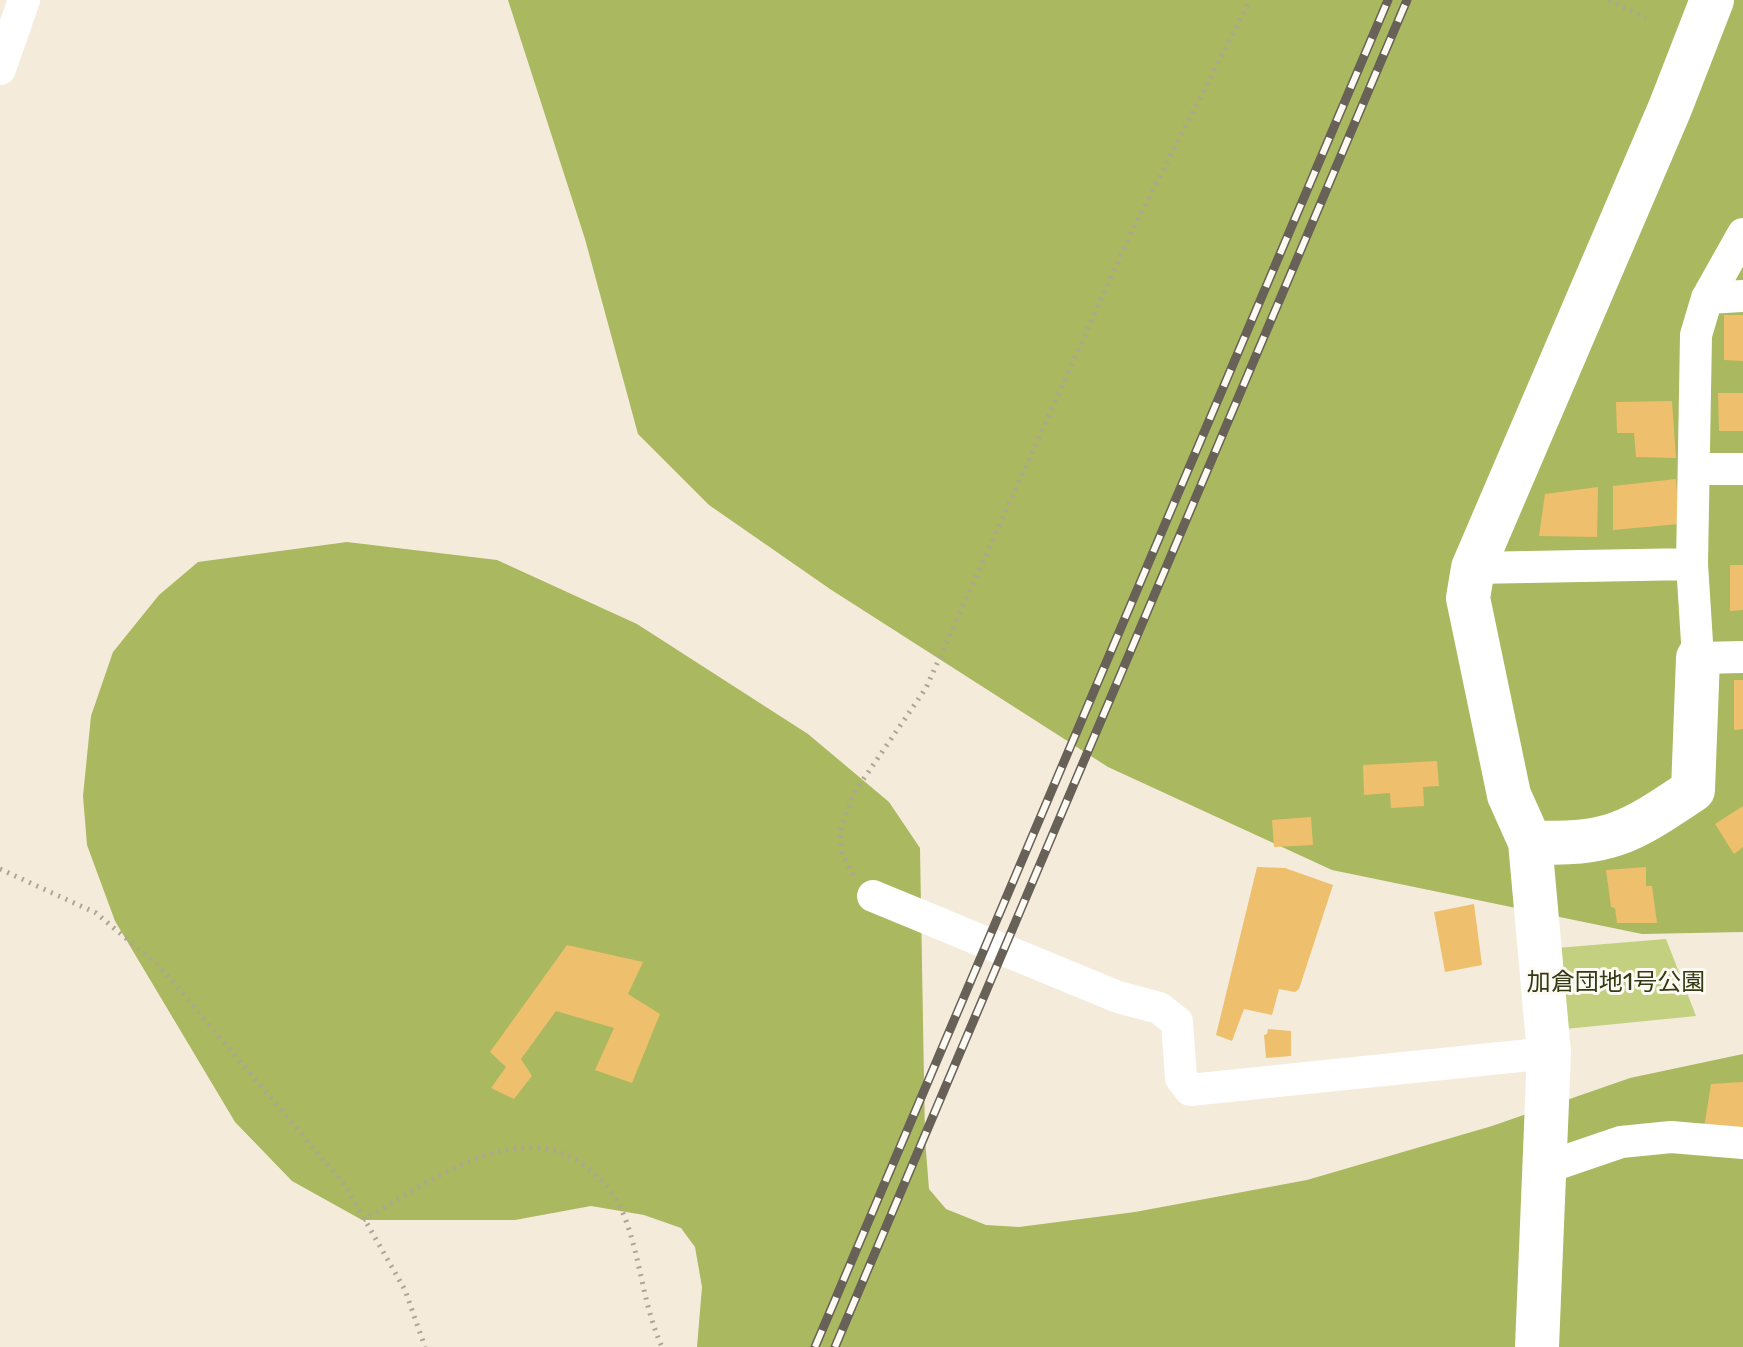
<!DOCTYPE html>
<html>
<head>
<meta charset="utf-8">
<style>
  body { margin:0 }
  canvas { display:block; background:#f5ebda }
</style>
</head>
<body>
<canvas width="1743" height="1347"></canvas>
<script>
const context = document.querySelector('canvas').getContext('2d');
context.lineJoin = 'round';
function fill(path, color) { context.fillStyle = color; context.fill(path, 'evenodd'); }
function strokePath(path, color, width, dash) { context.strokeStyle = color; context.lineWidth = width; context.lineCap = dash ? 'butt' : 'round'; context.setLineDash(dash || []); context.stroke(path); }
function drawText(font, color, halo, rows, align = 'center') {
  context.font = font + ' Rubik,"Noto Sans JP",sans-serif'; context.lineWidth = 6; context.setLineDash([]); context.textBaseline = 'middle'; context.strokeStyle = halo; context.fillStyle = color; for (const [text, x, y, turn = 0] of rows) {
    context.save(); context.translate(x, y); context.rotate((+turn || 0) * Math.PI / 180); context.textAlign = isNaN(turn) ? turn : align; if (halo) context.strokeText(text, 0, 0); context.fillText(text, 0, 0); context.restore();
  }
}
const green = new Path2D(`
  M 1666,939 L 1696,1016 L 1555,1030 L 1556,948 Z`);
const forest = new Path2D(`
  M 508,0 L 1743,0 L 1743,932 L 1642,934 L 1332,870 L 1108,767 L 830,589 L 709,505 L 638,434 L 585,239 Z
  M 347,542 L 497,560 L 637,624 L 808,734 L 889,802 L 920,848 L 925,1139 L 929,1189 L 946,1209 L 986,1225 L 1019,1227 L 1135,1212 L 1307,1180 L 1492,1126 L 1630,1078 L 1743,1054 L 1743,1347 L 697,1347 L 702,1287 L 695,1247 L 681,1228 L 644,1215 L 591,1206 L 515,1220 L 362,1220 L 292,1181 L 235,1122 L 115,921 L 87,845 L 83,796 L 91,716 L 113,652 L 159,595 L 198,562 Z`);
const building = new Path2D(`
  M 1724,315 L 1743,315 L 1743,361 L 1724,360 Z
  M 1718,393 L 1743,393 L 1743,431 L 1719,431 Z
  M 1672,401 L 1676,458 L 1636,457 L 1634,433 L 1617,433 L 1616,402 Z
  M 1676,479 L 1679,524 L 1613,530 L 1613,486 Z
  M 1598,487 L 1597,537 L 1539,536 L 1545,494 Z
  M 1730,565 L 1743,565 L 1743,610 L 1730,611 Z
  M 1734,680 L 1743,680 L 1743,729 L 1734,730 Z
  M 1437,761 L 1439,786 L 1423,787 L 1424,806 L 1391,808 L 1390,793 L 1364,795 L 1363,765 Z
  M 1743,806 L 1743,847 L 1734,854 L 1715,824 Z
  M 1311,817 L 1313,845 L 1274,847 L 1272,820 Z
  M 1257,867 L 1285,868 L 1333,885 L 1299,989 L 1295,992 L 1279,989 L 1272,1015 L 1244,1009 L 1232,1041 L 1216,1035 Z
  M 1646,867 L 1646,886 L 1652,886 L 1657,923 L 1617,923 L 1615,908 L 1611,907 L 1606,870 Z
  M 1474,904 L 1482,965 L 1445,972 L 1434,912 Z
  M 567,945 L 643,962 L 628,994 L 660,1014 L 632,1083 L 595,1070 L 614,1028 L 556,1011 L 521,1059 L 532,1076 L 514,1099 L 491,1088 L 506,1067 L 490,1052 Z
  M 1268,1029 L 1291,1031 L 1291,1056 L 1266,1058 L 1264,1035 L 1267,1034 Z
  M 1743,1082 L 1743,1127 L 1704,1128 L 1711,1084 Z`);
const path = new Path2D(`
  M 1609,0 L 1646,18
  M 0,869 L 96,913 L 160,967 L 345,1185 L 405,1290 L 425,1347
  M 853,875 L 842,853 L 840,831 L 854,793 L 926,688 L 1130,235 L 1250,0
  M 363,1220 C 424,1185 518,1114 585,1166 C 603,1180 617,1196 625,1218 C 641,1260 643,1305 662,1347`);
const street = new Path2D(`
  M 0,69 L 24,0
  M 1743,234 L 1707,298 L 1696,335 L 1692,564 L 1698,658 L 1743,657
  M 1707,298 L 1743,296
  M 1696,469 L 1743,469
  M 1473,568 L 1692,564
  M 873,896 L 1118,997 L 1159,1008 L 1177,1022 L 1181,1078 L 1190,1090 L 1549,1053
  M 1542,1169 L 1621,1142 L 1671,1137 L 1743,1143`);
const secondary = new Path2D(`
  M 1530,842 C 1609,846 1629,833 1693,790 L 1698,658
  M 1537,1347 L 1549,1053 L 1530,842 L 1509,795 L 1468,598 L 1473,568 L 1670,108 L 1712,0`);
const rail = new Path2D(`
  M 815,1347 L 1388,0
  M 835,1347 L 1407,0`);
const parkNames = [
  ["加倉団地1号公園",1616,983]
];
fill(green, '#c2d07f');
fill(forest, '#aab85f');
fill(building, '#eec06d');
strokePath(path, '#ada598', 5, [2, 6]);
strokePath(street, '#fff', 32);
strokePath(secondary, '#fff', 44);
strokePath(rail, '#676158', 9);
strokePath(rail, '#fdf9f3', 6, [18]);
drawText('24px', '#333913', '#fdf9f3', parkNames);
</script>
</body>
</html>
